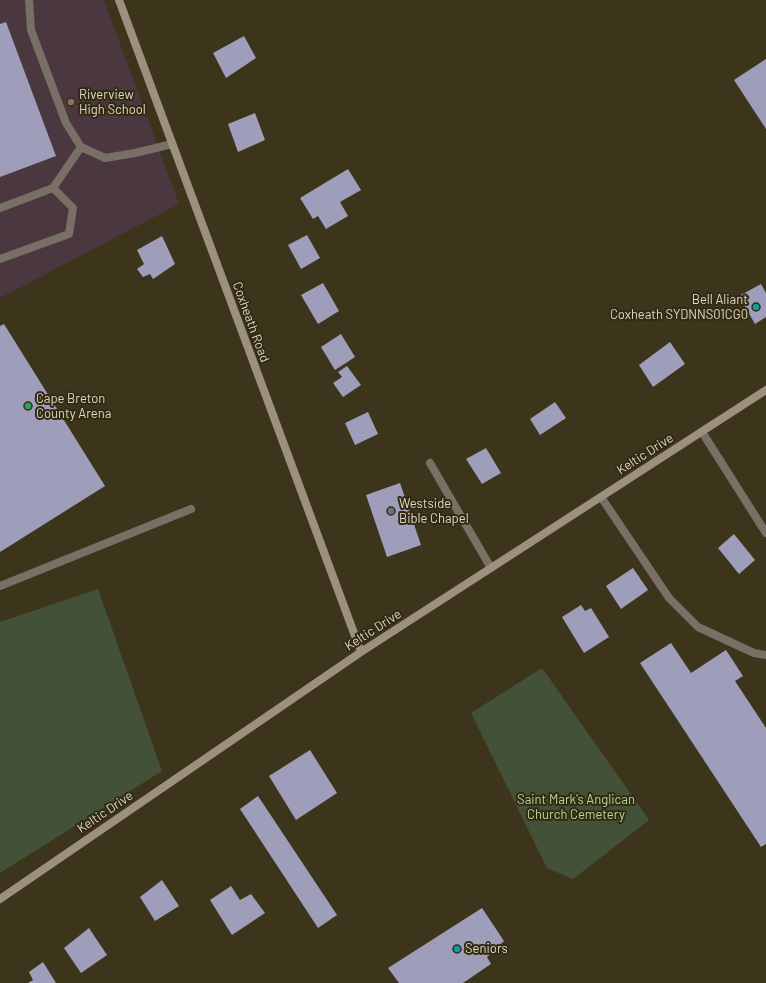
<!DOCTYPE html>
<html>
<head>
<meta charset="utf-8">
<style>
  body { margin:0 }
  canvas { display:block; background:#3d351b }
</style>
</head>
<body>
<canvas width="766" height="983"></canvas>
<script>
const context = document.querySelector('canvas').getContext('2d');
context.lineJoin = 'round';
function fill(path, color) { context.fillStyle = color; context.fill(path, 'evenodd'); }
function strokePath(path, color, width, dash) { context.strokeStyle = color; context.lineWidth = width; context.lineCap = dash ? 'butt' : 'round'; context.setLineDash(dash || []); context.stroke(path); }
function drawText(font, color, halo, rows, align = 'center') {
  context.font = font + ' Barlow,sans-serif'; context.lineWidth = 4; context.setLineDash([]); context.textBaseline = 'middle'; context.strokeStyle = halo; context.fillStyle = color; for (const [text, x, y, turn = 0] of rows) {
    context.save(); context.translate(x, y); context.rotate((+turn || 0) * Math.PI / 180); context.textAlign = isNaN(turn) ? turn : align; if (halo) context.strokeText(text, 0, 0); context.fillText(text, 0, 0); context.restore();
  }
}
const education = new Path2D(`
  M 0,0 L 104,0 L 179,204 L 0,298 Z`);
const green = new Path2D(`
  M 98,589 L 162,771 L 0,873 L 0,622 Z
  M 542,668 L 649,820 L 573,879 L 547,868 L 471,713 Z`);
const building = new Path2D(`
  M 6,22 L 56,156 L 0,177 L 0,24 Z
  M 244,36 L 256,58 L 226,78 L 213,53 Z
  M 766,59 L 766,129 L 734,80 Z
  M 255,113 L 265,140 L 238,152 L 228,124 Z
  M 348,169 L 361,190 L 340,202 L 348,216 L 326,229 L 318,216 L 313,219 L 300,198 Z
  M 307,235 L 320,258 L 301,269 L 288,245 Z
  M 162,236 L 175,264 L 153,279 L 150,274 L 143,277 L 137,269 L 144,264 L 137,250 Z
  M 323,283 L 339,311 L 318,324 L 301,295 Z
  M 761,284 L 766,293 L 766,317 L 755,324 L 739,296 Z
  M 4,324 L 105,486 L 0,552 L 0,326 Z
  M 341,334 L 355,357 L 335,370 L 321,347 Z
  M 670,342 L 685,364 L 653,387 L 639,365 Z
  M 347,366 L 361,385 L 343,397 L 333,383 L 342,377 L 338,372 Z
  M 555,402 L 566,418 L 540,435 L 530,419 Z
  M 368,412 L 378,434 L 355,445 L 345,423 Z
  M 486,448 L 501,473 L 482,484 L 466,459 Z
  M 400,483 L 421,545 L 387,557 L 366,495 Z
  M 734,534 L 755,560 L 739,574 L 718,548 Z
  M 633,568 L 648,590 L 621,609 L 606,586 Z
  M 581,605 L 585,611 L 591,608 L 609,637 L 584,653 L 562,617 Z
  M 671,643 L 691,673 L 726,650 L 743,676 L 735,681 L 766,728 L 766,844 L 761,847 L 640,663 Z
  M 310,750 L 337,793 L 296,820 L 269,776 Z
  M 258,796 L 337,915 L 318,928 L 240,809 Z
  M 162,880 L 179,906 L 155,921 L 140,897 Z
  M 231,886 L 240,900 L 251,894 L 265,913 L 232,935 L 210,900 Z
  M 482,908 L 504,941 L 487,957 L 491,964 L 463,983 L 399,983 L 388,968 Z
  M 89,928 L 107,955 L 81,973 L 64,948 Z
  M 43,962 L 56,983 L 28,983 L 33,980 L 29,972 Z`);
const lane = new Path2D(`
  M 29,0 L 31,30 L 66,123 L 81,147 L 105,158 L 135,153 L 172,144
  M 0,208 L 53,188 L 81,147
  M 0,259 L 69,234 L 73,208 L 53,188
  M 702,432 L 766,533
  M 430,463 L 491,568
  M 601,497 L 669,598 L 698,627 L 754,653 L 766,655
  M 0,586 L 191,509`);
const secondary = new Path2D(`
  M 119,0 L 361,652
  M 0,899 L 361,652 L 766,390`);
const markers = [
  [71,102,4,"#8d6e63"],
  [756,307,4,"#0f9aa8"],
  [28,406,4,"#2e9e5b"],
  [391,511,4,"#6b7280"],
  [457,949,4,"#0f9aa8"]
];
const poiNames = [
  ["Riverview",79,95],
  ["High School",79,110],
  ["Bell Aliant",748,300,"right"],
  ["Coxheath SYDNNS01CG0",748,315,"right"],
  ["Cape Breton",36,399],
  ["County Arena",36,414],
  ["Westside",399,504],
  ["Bible Chapel",399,519],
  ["Seniors",465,949]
];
const streetNames = [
  ["Coxheath Road",251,322,70],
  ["Keltic Drive",645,454,-33],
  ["Keltic Drive",373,630,-33],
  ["Keltic Drive",105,812,-34]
];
const parkNames = [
  ["Saint Mark's Anglican",576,800],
  ["Church Cemetery",576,815]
];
fill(education, '#4a3740');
fill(green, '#435138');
fill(building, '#9e9ebb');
strokePath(lane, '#787065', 8);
strokePath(secondary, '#9c907e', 8);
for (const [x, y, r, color] of markers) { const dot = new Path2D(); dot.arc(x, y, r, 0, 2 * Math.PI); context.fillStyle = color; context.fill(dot); strokePath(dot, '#332b11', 1.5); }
drawText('13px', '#dcd7c8', '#332b11', poiNames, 'left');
drawText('13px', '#dcd7c8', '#332b11', streetNames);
drawText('13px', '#b4d997', '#332b11', parkNames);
</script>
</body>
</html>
